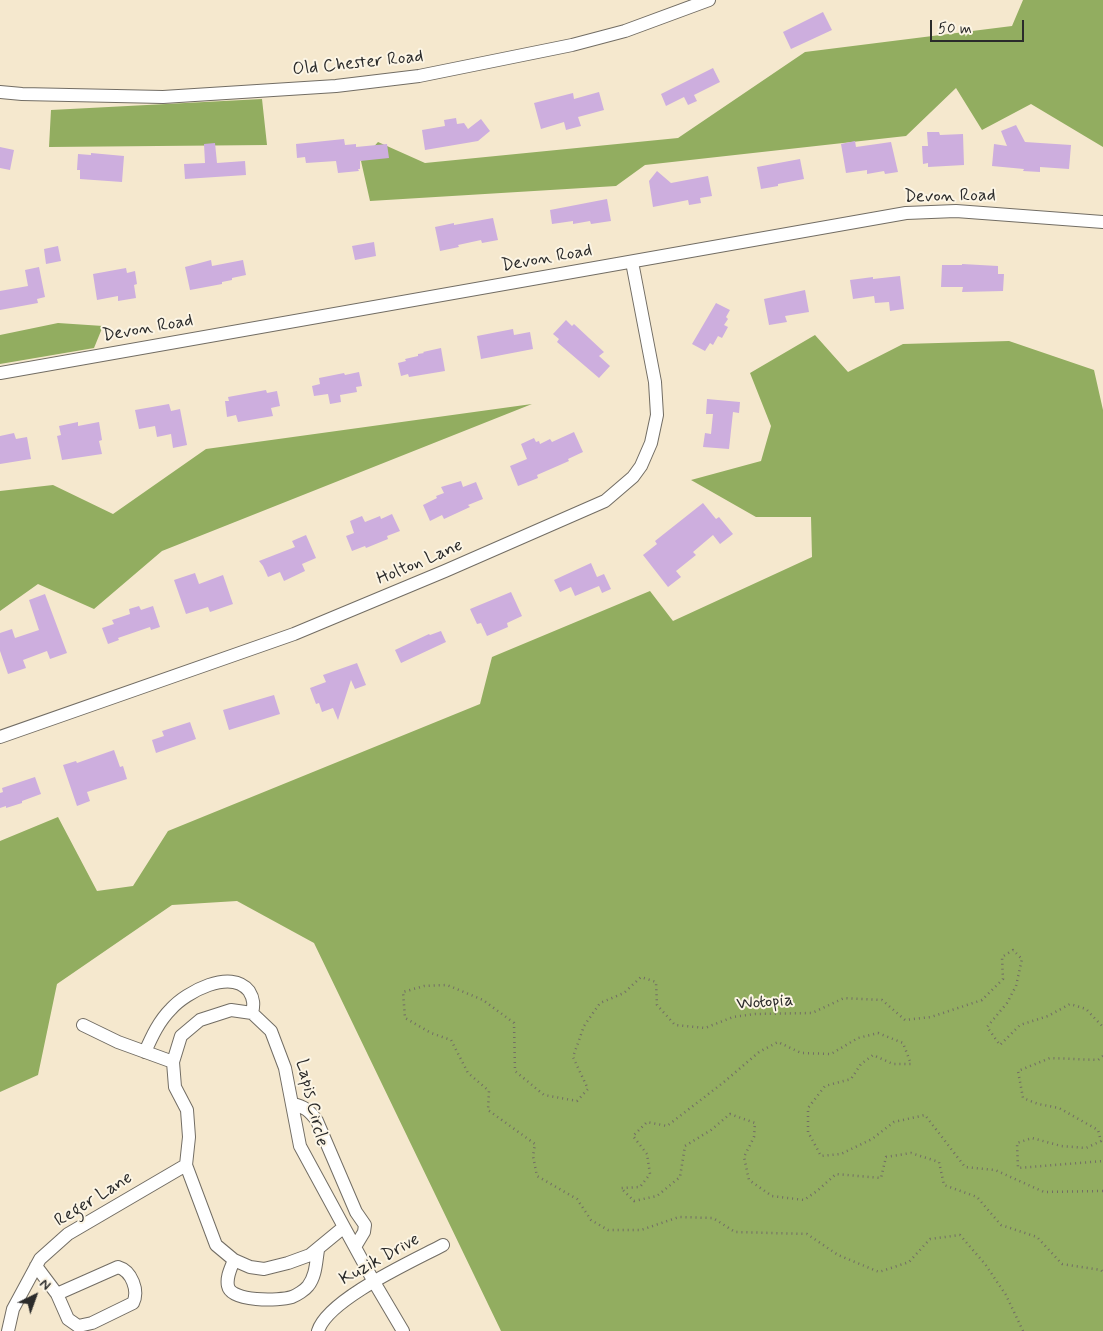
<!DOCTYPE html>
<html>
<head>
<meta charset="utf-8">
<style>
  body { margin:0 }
  #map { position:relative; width:1103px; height:1331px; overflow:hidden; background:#f5e8ce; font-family:Mynerve,sans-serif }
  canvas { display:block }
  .north { position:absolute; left:10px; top:1271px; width:50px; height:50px; -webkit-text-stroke:4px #fcf5e5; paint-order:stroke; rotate:42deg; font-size:14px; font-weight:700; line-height:20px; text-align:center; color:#2b2b2b }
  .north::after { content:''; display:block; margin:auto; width:18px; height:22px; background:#2b2b2b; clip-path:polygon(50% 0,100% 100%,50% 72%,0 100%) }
  .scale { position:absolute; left:930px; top:20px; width:94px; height:22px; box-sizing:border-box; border:2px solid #2b2b2b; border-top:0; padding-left:6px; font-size:15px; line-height:18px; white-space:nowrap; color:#2b2b2b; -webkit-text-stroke:4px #fcf5e5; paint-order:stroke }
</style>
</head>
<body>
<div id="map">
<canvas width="1103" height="1331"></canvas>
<div class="north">N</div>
<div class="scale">50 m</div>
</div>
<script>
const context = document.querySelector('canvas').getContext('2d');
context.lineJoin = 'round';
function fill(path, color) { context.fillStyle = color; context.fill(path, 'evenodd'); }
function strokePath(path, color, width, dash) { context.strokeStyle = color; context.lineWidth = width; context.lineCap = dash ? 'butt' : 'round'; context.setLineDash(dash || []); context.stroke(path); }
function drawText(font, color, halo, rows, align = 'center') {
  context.font = font + ' Mynerve,sans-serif'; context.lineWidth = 4; context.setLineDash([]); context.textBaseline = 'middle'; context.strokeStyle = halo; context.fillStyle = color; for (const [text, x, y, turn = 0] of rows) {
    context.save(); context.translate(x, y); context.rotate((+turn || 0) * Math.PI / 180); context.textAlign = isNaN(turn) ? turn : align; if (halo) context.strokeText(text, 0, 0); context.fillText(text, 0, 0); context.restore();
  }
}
const forest = new Path2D(`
  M 1023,0 L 1103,0 L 1103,147 L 1031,104 L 982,130 L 956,88 L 906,136 L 645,165 L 616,186 L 370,201 L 361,161 L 378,142 L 425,163 L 678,138 L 805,52 L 1012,26 Z
  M 262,99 L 267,145 L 49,147 L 51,110 Z
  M 58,323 L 103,326 L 94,348 L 0,364 L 0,335 Z
  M 815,335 L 848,372 L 903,344 L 1009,341 L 1094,370 L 1103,410 L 1103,1331 L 501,1331 L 314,943 L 237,901 L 172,905 L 57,984 L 38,1075 L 0,1092 L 0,841 L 58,817 L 97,891 L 133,886 L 168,831 L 480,704 L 492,657 L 650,591 L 673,621 L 812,557 L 811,517 L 756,517 L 691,480 L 761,461 L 771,426 L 750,373 Z
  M 532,404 L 162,551 L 94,609 L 38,584 L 0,611 L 0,491 L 53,485 L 113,514 L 206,449 Z`);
const building = new Path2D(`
  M 823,12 L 832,30 L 791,49 L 783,32 Z
  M 713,68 L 720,82 L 694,95 L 697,101 L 688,105 L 684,97 L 666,106 L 661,94 Z
  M 599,92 L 604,110 L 578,117 L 581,126 L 566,130 L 564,122 L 541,129 L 534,103 L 573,93 L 574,99 Z
  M 456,118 L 457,124 L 464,123 L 468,129 L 481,119 L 490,131 L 478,141 L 425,150 L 422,130 L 445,126 L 444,120 Z
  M 1016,125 L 1025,142 L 1071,145 L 1069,169 L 1040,167 L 1040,172 L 1023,171 L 1024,169 L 992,166 L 994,144 L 1007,146 L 1001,131 Z
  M 927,132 L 939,132 L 940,135 L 963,134 L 964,165 L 928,167 L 928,163 L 923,164 L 922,146 L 928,146 Z
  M 344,139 L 345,145 L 356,144 L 356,147 L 387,144 L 389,158 L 360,161 L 360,169 L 358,169 L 359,171 L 338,173 L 336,161 L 306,163 L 305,157 L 297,158 L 296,144 Z
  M 855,141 L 856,147 L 891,142 L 898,172 L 885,174 L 884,171 L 867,174 L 867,170 L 846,173 L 841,144 Z
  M 215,143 L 217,163 L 245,161 L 246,175 L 185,179 L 184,164 L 205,163 L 204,144 Z
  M 0,147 L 14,150 L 10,170 L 0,168 Z
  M 91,153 L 124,156 L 122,182 L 80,179 L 80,170 L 77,170 L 78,154 L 91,155 Z
  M 800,159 L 804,179 L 778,184 L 778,186 L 761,189 L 757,167 Z
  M 657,171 L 671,183 L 708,176 L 712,196 L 700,198 L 701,203 L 689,205 L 688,200 L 653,207 L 649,181 Z
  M 607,199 L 611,221 L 591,224 L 590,221 L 573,224 L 573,221 L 552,224 L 550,210 Z
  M 493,218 L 498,240 L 482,243 L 481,240 L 458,245 L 459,247 L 440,251 L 435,227 L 454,223 L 454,225 Z
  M 374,242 L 376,256 L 355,260 L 352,246 Z
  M 58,246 L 61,261 L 46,264 L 44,249 Z
  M 211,260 L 212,266 L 243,260 L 246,275 L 232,278 L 232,280 L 222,282 L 222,284 L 190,290 L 185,267 Z
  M 962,264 L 998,266 L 998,274 L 1004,274 L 1003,291 L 962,292 L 963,287 L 941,287 L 942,265 L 962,265 Z
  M 39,267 L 45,297 L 37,299 L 38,303 L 0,310 L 0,291 L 28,286 L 25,270 Z
  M 126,268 L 127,273 L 135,271 L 137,284 L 134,285 L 136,298 L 118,301 L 118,296 L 97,300 L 93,274 Z
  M 900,276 L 904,309 L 890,311 L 889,302 L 875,303 L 874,296 L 853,299 L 850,280 L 873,277 L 873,279 Z
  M 805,290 L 809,312 L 785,316 L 787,322 L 769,325 L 764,299 Z
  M 716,303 L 730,310 L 726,317 L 728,319 L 724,325 L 728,327 L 722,338 L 718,336 L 713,345 L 710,343 L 705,351 L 692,344 Z
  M 566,320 L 572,326 L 574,324 L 604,352 L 599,356 L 610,366 L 599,378 L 557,342 L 559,339 L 553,334 Z
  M 513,329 L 514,335 L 530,332 L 533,349 L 481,359 L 477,336 Z
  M 441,348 L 445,371 L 409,377 L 408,374 L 401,376 L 398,363 L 406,361 L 405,359 L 418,356 L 418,354 L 424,353 L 423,352 Z
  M 359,372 L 362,386 L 356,387 L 357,392 L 340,395 L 341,402 L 330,404 L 328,394 L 314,396 L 312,386 L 320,384 L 319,378 L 344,373 L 345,375 Z
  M 266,390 L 267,393 L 277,391 L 280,406 L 271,408 L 273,416 L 238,422 L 236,415 L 227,417 L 225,401 L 229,401 L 228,397 Z
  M 707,399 L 740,402 L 739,413 L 733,412 L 729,449 L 703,447 L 705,433 L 711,434 L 713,414 L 706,414 Z
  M 169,404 L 171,411 L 180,409 L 187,445 L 173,448 L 171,434 L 157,437 L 155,426 L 139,429 L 135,410 Z
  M 78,422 L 78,426 L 99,422 L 102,440 L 99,441 L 102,454 L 62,460 L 57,436 L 61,435 L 59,426 Z
  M 574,432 L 583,452 L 568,459 L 569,461 L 537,475 L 538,478 L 518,486 L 510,466 L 527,459 L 521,444 L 534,438 L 536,442 L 539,441 L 540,444 L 550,439 L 552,442 Z
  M 14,433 L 16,439 L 27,437 L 31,459 L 0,464 L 0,436 Z
  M 461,481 L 463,487 L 476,482 L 483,499 L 468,505 L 470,507 L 444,519 L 442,515 L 430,521 L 423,505 L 437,498 L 436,496 L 444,493 L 441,487 Z
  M 703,503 L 716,519 L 719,517 L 733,534 L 720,544 L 713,535 L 693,552 L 696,555 L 676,571 L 681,577 L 668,587 L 643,555 L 657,544 L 655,541 Z
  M 392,514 L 400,531 L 387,536 L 388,539 L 366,548 L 365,546 L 352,551 L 346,536 L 354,533 L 350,521 L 362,516 L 365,522 L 380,516 L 381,519 Z
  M 306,535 L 316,558 L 302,564 L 305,571 L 284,581 L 280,572 L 268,577 L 263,566 L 259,561 L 295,547 L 292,541 Z
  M 591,563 L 597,577 L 604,574 L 611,589 L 602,593 L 599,586 L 575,596 L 571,587 L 560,592 L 554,580 Z
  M 195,573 L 199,584 L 223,575 L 233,604 L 210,612 L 208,607 L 186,614 L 174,580 Z
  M 511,592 L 522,616 L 507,623 L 508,627 L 487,636 L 481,623 L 477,624 L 470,609 Z
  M 45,594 L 67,653 L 50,659 L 47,651 L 23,660 L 26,668 L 8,674 L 0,651 L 0,633 L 12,629 L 15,638 L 39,630 L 29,600 Z
  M 139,606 L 141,610 L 153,606 L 160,627 L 151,630 L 150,627 L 118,638 L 119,640 L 108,644 L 102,628 L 114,624 L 112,620 L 130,614 L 129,609 Z
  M 441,631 L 446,642 L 401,663 L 395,650 L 429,634 L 430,635 Z
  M 357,663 L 366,685 L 355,689 L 351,680 L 338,720 L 333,708 L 322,712 L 319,703 L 316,704 L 310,688 L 326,682 L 323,675 Z
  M 274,695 L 280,714 L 229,730 L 223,710 Z
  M 190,722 L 196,739 L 156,753 L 152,740 L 164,736 L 162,731 Z
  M 114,750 L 120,767 L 123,766 L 127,779 L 87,792 L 90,801 L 77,806 L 63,765 L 76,761 L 77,763 Z
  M 35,777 L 41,794 L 22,801 L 22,803 L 6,808 L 6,806 L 0,808 L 0,793 L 3,792 L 2,788 Z`);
const path = new Path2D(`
  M 1103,1056 L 1098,1060 L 1050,1058 L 1018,1071 L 1023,1098 L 1038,1104 L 1059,1108 L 1098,1130 L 1101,1141 L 1086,1148 L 1061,1146 L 1032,1138 L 1017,1143 L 1018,1168 L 1103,1161
  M 1103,1191 L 1044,1192 L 995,1170 L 965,1167 L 925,1115 L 894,1122 L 872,1139 L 841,1154 L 821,1156 L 808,1132 L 808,1108 L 825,1086 L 851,1079 L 861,1064 L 873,1055 L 893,1064 L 911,1064 L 903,1043 L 878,1033 L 858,1038 L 831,1054 L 801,1053 L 778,1042 L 759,1052 L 724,1082 L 667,1126 L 647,1122 L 633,1136 L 647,1154 L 650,1174 L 640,1187 L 621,1188 L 634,1201 L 657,1196 L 680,1177 L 685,1146 L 711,1130 L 730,1114 L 755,1123 L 754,1137 L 744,1157 L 749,1180 L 772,1196 L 804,1200 L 817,1191 L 836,1174 L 881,1178 L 886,1157 L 911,1153 L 939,1162 L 944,1185 L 977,1197 L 1001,1225 L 1037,1237 L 1062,1264 L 1101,1270 L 1103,1272
  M 1023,1331 L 1006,1295 L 985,1264 L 960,1235 L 930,1239 L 909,1262 L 879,1272 L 838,1255 L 807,1234 L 735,1232 L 713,1218 L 679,1217 L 641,1230 L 608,1230 L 591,1220 L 577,1199 L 537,1176 L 533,1156 L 535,1144 L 488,1110 L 489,1091 L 468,1073 L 451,1040 L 431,1033 L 405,1018 L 403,992 L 424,986 L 447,985 L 483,1000 L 514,1023 L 515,1071 L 544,1095 L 577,1101 L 588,1089 L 573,1057 L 584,1026 L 600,1003 L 624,993 L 641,977 L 656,982 L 657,1005 L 675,1025 L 705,1028 L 733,1017 L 755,1014 L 812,1013 L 844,998 L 882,1000 L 905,1020 L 931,1017 L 982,1000 L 1003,979 L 1002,957 L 1013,950 L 1022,959 L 1016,986 L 1007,1003 L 987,1027 L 1000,1045 L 1020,1025 L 1048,1016 L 1070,1004 L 1086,1009 L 1103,1027`);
const minor = new Path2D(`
  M 0,92 L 22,94 L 163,97 L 336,86 L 419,76 L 572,45 L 625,31 L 709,0
  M 0,373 L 906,213 L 956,211 L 1103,222
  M 0,737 L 294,634 L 445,571 L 605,501 L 633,477 L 641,466 L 651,443 L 657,415 L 655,382 L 632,262
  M 83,1025 L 118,1042 L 173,1062
  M 145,1052 C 152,1036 159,1021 171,1009 C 186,992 231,968 249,991 C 254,999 254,1005 252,1013
  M 292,1104 C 304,1106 310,1111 317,1121 L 356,1212 L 365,1225 L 364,1232 L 355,1247
  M 344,1227 L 310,1255 L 288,1263 L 264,1269 L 250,1267 L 234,1260 L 216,1245 L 186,1165 L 189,1137 L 187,1110 L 175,1087 L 173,1062 L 181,1036 L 200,1020 L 231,1010 L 252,1013 L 271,1031 L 285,1068 L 300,1146 L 344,1227 L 374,1282 L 403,1331
  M 234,1260 C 231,1268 226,1277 228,1286 C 231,1302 279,1301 292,1297 C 297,1295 305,1290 308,1286 C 316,1276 316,1262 318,1250
  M 36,1266 L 57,1294 L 68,1319 L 78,1326 L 92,1323 L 133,1303 C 139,1291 132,1271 118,1267 L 57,1294
  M 8,1331 L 13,1309 L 40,1259 L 68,1234 L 186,1165
  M 318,1331 C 328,1299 413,1261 443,1245`);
const streetNames = [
  ["Old Chester Road",358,64,-6],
  ["Devon Road",950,197,-1],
  ["Devon Road",547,259,-10],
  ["Devon Road",148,329,-10],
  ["Holton Lane",420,563,-23],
  ["Wotopia",765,1003,-4],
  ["Lapis Circle",311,1103,76],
  ["Reger Lane",94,1200,-32],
  ["Kuzik Drive",380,1260,-29]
];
fill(forest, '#92ad60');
fill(building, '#cdaede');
strokePath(minor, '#726d64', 14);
strokePath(path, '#726d64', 2.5, [1, 4]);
strokePath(minor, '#fff', 12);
drawText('18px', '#2b2b2b', '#fcf5e5', streetNames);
</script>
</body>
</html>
